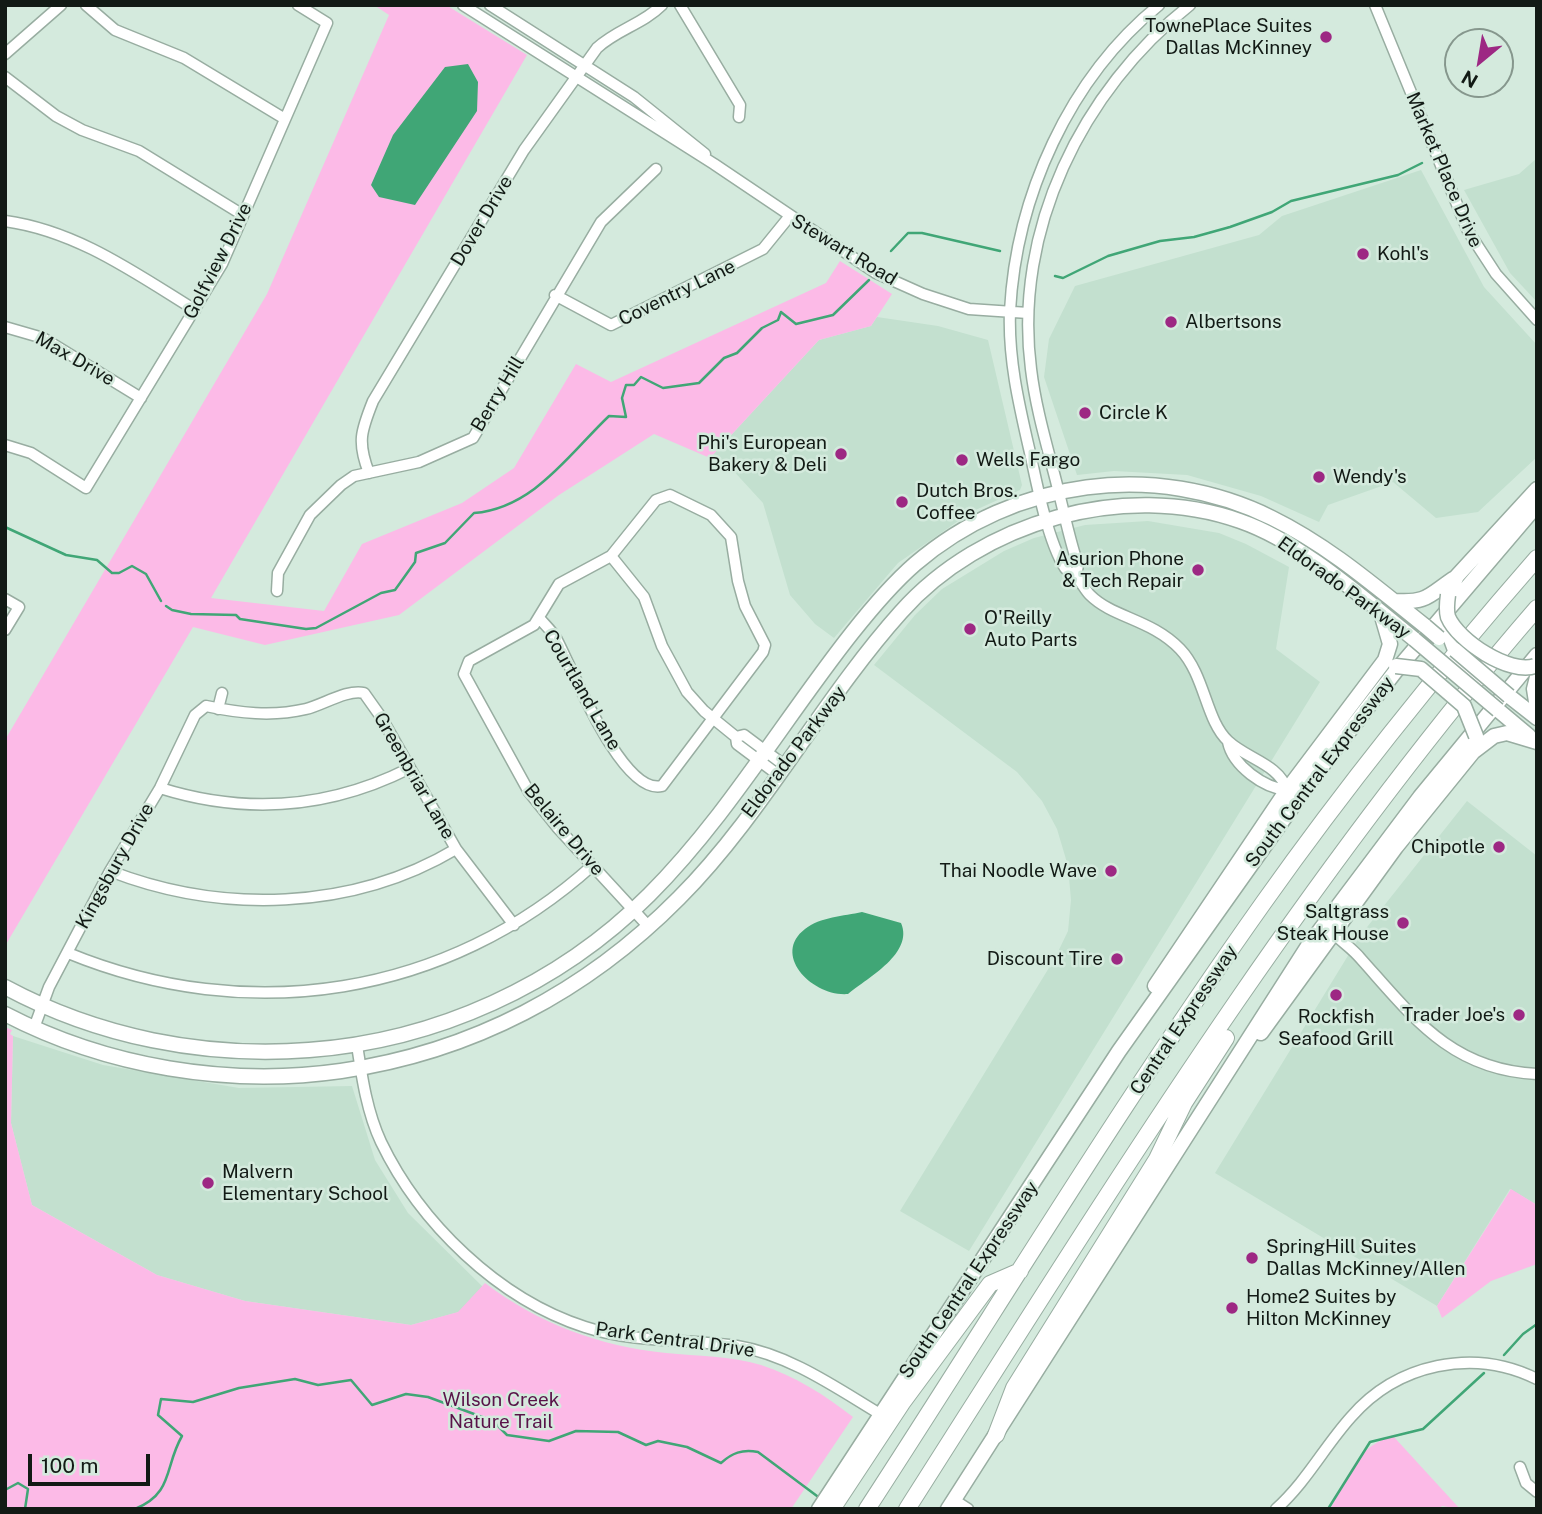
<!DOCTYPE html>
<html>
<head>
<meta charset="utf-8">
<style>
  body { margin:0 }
  #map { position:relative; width:1542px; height:1514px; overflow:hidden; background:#d4eadd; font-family:"Public Sans",sans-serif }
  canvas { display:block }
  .frame { position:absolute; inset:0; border:7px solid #121a15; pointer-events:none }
  .north { position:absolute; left:1444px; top:28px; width:70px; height:70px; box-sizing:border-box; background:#d4eadd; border:2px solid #86978d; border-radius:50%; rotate:210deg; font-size:19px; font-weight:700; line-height:28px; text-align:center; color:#121a15 }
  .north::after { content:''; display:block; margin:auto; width:24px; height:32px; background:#9d2883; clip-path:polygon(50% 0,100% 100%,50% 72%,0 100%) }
  .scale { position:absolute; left:28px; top:1454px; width:122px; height:32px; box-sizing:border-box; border:4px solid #121a15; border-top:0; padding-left:9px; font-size:21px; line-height:24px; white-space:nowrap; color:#121a15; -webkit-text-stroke:5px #d4eadd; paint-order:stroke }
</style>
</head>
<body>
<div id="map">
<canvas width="1542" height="1514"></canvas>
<div class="frame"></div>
<div class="north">N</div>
<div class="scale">100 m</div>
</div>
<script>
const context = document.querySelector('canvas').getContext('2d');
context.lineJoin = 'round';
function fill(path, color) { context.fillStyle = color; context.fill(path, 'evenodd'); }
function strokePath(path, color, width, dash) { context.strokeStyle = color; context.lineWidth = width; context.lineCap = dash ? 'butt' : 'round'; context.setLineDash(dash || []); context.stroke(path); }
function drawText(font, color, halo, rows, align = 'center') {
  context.font = font + ' "Public Sans",sans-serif'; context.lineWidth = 5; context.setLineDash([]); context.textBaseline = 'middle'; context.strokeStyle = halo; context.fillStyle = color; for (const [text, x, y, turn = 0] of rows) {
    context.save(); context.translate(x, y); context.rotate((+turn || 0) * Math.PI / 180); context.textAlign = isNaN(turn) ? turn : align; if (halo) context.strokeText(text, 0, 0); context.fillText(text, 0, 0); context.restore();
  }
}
const built = new Path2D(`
  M 1537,158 L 1537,302 L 1510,273 L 1464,190 L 1519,174 Z
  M 1421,170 L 1484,287 L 1537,345 L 1537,457 L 1478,512 L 1436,518 L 1393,482 L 1328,505 L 1319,522 L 1261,496 L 1187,475 L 1114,471 L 1077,475 L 1044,377 L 1049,339 L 1075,286 L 1259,235 L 1282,216 Z
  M 877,317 L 938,326 L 988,340 L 1022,485 L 1020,490 L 971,512 L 898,563 L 834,638 L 815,624 L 790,595 L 763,503 L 729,466 L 710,458 L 819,340 L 871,326 Z
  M 1148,521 L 1219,533 L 1246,544 L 1289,567 L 1276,649 L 1320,682 L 969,1251 L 900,1211 L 1055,958 L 1068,931 L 1071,900 L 1068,866 L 1057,829 L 1042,801 L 1017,772 L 874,665 L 915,615 L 942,589 L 1004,551 L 1034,538 L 1085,525 Z
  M 1467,801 L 1537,856 L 1537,1205 L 1510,1189 L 1437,1306 L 1215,1173 L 1360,936 Z
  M 13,1036 L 103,1065 L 239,1088 L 352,1086 L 375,1160 L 408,1213 L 486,1290 L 470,1309 L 411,1325 L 245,1301 L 157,1275 L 32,1205 L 11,1123 Z`);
const green = new Path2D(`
  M 374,5 L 446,5 L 527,55 L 211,598 L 324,611 L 362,544 L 462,503 L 514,468 L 576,364 L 611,382 L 826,283 L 840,261 L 892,294 L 871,326 L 819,340 L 710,458 L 654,434 L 559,495 L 399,615 L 265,645 L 193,627 L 5,946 L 5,740 L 267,294 L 389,15 Z
  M 5,1027 L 12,1030 L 10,1034 L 13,1036 L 11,1123 L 32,1205 L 157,1275 L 245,1301 L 411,1325 L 458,1312 L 485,1283 C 539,1324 599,1346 666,1353 C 697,1356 731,1356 761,1365 C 795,1376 825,1395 853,1417 L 791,1509 L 5,1509 Z
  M 1511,1189 L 1537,1205 L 1537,1264 L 1491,1281 L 1442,1318 L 1437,1306 Z
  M 1394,1437 L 1460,1509 L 1442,1506 L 1439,1509 L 1330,1509 C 1348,1479 1357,1443 1394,1437 Z`);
const water = new Path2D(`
  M 468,64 L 478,82 L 477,111 L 415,205 L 379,197 L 371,185 L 393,135 L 445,67 Z
  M 862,912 L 901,923 C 914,953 869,977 848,994 C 813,997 771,955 805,929 C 820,917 844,916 862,912 Z`);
const stream = new Path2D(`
  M 891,251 L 908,233 L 922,233 L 1000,251
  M 1055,276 L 1063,278 L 1108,256 L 1160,241 L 1194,237 L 1230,227 L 1272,212 L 1291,201 L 1398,175 L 1422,163
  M 5,527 L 66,555 L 97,560 L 112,573 L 119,573 L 132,566 L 146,574 L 161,601
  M 166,606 L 172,610 L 191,614 L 236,615 L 240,619 L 306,629 L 316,628 L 381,593 L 395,590 L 415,562 L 416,553 L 445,543 L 474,513 C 534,508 569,454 609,416 L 626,417 L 622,398 L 626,385 L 634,385 L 641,377 L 663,388 L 699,383 L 724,358 L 737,353 L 762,328 L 778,320 L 781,312 L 796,324 L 833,315 L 869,280
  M 1504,1355 L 1523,1334 L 1537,1324
  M 5,1490 L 18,1483 L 28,1489 L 25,1509
  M 135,1509 C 174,1493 164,1467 182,1436 L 158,1415 L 161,1399 L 193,1402 L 239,1388 L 295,1379 L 318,1385 L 351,1380 L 372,1405 L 406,1394 L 428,1397 L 493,1421 L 507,1435 L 549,1441 L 576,1431 L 618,1432 L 646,1445 L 658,1441 L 687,1447 L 721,1463 C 732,1453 742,1449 758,1452 L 821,1499
  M 1328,1509 L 1370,1442 L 1423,1429 L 1484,1373`);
const minor = new Path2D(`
  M 86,5 L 115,30 L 184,58 L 285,119
  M 463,5 L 714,164 L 876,273 L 923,294 L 969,309 L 1028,313
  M 490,5 L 634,97 L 705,154
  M 680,5 L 740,105 L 739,117
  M 1159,5 C 1069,78 1016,197 1010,311 C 1008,361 1020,409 1031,457 C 1037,486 1049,544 1065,568 C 1068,572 1073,574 1077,578 C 1082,583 1085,590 1090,595 C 1113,618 1151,619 1180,649 C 1205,675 1206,721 1228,741 C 1247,759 1279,764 1287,790 C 1264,788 1233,766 1228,742
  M 1375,5 L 1468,231 L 1496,274 L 1537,320
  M 5,54 L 61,5
  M 5,77 L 56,116 L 82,130 L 139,151 L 243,215
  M 5,221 C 77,231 135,273 195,310
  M 555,295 L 611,325 L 763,249 L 789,217
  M 5,327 L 43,338 L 141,398
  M 5,445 L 31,453 L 86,488 L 222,264 L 327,23 L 298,5
  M 369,473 C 357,442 361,431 373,401 L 524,150 L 597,48 C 616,30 643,24 662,5
  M 611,556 L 644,597 L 662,646 L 687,692 L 704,711 L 736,737
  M 1076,576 L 1078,565 C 1070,541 1065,517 1059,493 C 1049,452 1036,411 1031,369 C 1013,231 1082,90 1190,5
  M 277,591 L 278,573 L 310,515 L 341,485 L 354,476 L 419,462 L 473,438 L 601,222 L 656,169
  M 5,599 L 19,607 L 5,630
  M 469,661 L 534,625 L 559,584 L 611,556 L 656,500 L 670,495 L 711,515 L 731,537 L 738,581 L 745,606 L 765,645 L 763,652 L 662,786 C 622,796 572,668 557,640 C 553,632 546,626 540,619
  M 469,661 L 464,674 L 529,792 L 557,827 L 649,927
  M 218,709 L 222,693
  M 777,774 L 737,744 L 736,737 L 744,735 L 784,765
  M 160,788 C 246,815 329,809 410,768
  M 110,871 C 221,914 352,911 456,849
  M 1333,933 C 1342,942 1353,949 1361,959 C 1413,1017 1451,1070 1537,1074
  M 68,953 C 248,1027 447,997 593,865
  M 34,1028 L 49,987 L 110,871 L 160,788 L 195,715 L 206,706 C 239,713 272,717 306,709 C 323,705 347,689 364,693 L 381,717 L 456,849 L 514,925
  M 357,1045 C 362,1078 367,1112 381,1142 C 420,1223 498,1299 585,1327 C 634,1343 686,1339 737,1346 C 790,1355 835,1387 880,1414
  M 1520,1467 L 1526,1483 L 1537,1492
  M 954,1500 L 968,1509
  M 1276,1509 C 1307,1481 1324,1447 1351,1417 C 1397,1364 1473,1347 1537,1379`);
const major = new Path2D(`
  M 1448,595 L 1457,576 L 1537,489
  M 1395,601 C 1427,603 1428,596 1453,579
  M 1447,614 L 1449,634 L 1455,650
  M 1454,666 L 1467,672
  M 1537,677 L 1534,689 L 1537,708
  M 1509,696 L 1537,718
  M 1498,710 L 1529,736
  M 1155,986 L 1287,790 L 1385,660 L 1390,644 L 1381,613
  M 5,987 C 98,1037 204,1058 309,1050 C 436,1041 559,985 649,895 C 727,817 784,719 852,633 C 871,609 892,584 915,564 C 1014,479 1155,460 1272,518 C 1329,546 1376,587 1425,626
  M 5,1014 C 107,1067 228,1087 341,1071 C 472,1052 586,992 679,898 C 762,815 822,700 901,612 C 981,522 1124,480 1240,521 C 1301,542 1364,599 1414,639
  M 1261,1033 L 1396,847 L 1473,752 L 1494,736 L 1507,733 L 1537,742
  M 819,1509 L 1119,1051 L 1312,779 L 1395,672 L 1537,505
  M 948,1509 L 1308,946 L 1420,797 L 1537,655`);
const highway = new Path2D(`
  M 996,1435 L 1014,1388 L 1157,1159 L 1184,1103 L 1226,1038
  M 832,1509 L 902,1403 L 990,1284 L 1020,1271
  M 867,1509 C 999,1306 1124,1099 1264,902 C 1349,782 1441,668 1537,558
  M 907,1509 C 1104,1200 1297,885 1537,608`);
const majorBridge = new Path2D(`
  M 1448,595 C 1447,602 1446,610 1448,617 C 1458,641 1510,675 1535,666
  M 1425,626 L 1439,638
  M 1414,639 L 1498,710
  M 1455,650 L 1509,696
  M 1396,666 L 1421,669 L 1464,706 L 1476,736`);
const markers = [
  [1326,37,7,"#9d2883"],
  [1363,254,7,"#9d2883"],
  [1171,322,7,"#9d2883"],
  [1085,413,7,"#9d2883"],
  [841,454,7,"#9d2883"],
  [962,460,7,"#9d2883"],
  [1319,477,7,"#9d2883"],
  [902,502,7,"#9d2883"],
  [1198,570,7,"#9d2883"],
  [970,629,7,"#9d2883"],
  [1499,847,7,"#9d2883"],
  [1111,871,7,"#9d2883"],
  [1403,923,7,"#9d2883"],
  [1117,959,7,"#9d2883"],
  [1336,995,7,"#9d2883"],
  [1519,1015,7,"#9d2883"],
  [208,1183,7,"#9d2883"],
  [1252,1258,7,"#9d2883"],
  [1232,1308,7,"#9d2883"]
];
const poiNames = [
  ["TownePlace Suites",1312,26,"right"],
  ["Dallas McKinney",1312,48,"right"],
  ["Kohl's",1377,254],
  ["Albertsons",1185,322],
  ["Circle K",1099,413],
  ["Phi's European",827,443,"right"],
  ["Bakery & Deli",827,465,"right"],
  ["Wells Fargo",976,460],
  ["Wendy's",1333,477],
  ["Dutch Bros.",916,491],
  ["Coffee",916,513],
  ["Asurion Phone",1184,559,"right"],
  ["& Tech Repair",1184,581,"right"],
  ["O'Reilly",984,618],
  ["Auto Parts",984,640],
  ["Chipotle",1485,847,"right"],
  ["Thai Noodle Wave",1097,871,"right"],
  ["Saltgrass",1389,912,"right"],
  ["Steak House",1389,934,"right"],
  ["Discount Tire",1103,959,"right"],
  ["Trader Joe's",1505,1015,"right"],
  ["Rockfish",1336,1017,"center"],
  ["Seafood Grill",1336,1039,"center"],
  ["Malvern",222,1172],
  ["Elementary School",222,1194],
  ["SpringHill Suites",1266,1247],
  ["Dallas McKinney/Allen",1266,1269],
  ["Home2 Suites by",1246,1297],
  ["Hilton McKinney",1246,1319]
];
const streetNames = [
  ["Market Place Drive",1444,170,67],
  ["Dover Drive",482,221,-59],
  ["Stewart Road",844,250,31],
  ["Golfview Drive",218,261,-63],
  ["Coventry Lane",677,293,-26],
  ["Max Drive",75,359,30],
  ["Berry Hill",498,394,-59],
  ["Eldorado Parkway",1344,588,36],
  ["Courtland Lane",582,690,60],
  ["Eldorado Parkway",794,752,-53],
  ["South Central Expressway",1320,772,-53],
  ["Greenbriar Lane",414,776,60],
  ["Belaire Drive",564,830,50],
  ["Kingsbury Drive",115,866,-61],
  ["Central Expressway",1184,1020,-56],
  ["South Central Expressway",969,1280,-56],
  ["Park Central Drive",675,1340,8]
];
const parkNames = [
  ["Wilson Creek",501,1400],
  ["Nature Trail",501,1422]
];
fill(built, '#c3e0cf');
fill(green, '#fcbae7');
fill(water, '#40a676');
strokePath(stream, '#40a676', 2.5);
strokePath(minor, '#98ada1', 13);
strokePath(major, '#98ada1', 17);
strokePath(highway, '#98ada1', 18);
strokePath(minor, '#fff', 10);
strokePath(major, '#fff', 14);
strokePath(highway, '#fff', 16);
strokePath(majorBridge, '#98ada1', 17, []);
strokePath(majorBridge, '#fff', 14);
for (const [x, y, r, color] of markers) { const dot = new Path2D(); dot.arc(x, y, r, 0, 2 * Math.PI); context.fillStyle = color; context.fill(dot); strokePath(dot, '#d4eadd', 2.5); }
drawText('19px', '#121a15', '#d4eadd', poiNames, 'left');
drawText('19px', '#121a15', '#d4eadd', streetNames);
drawText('19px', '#591349', '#d4eadd', parkNames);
</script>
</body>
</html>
